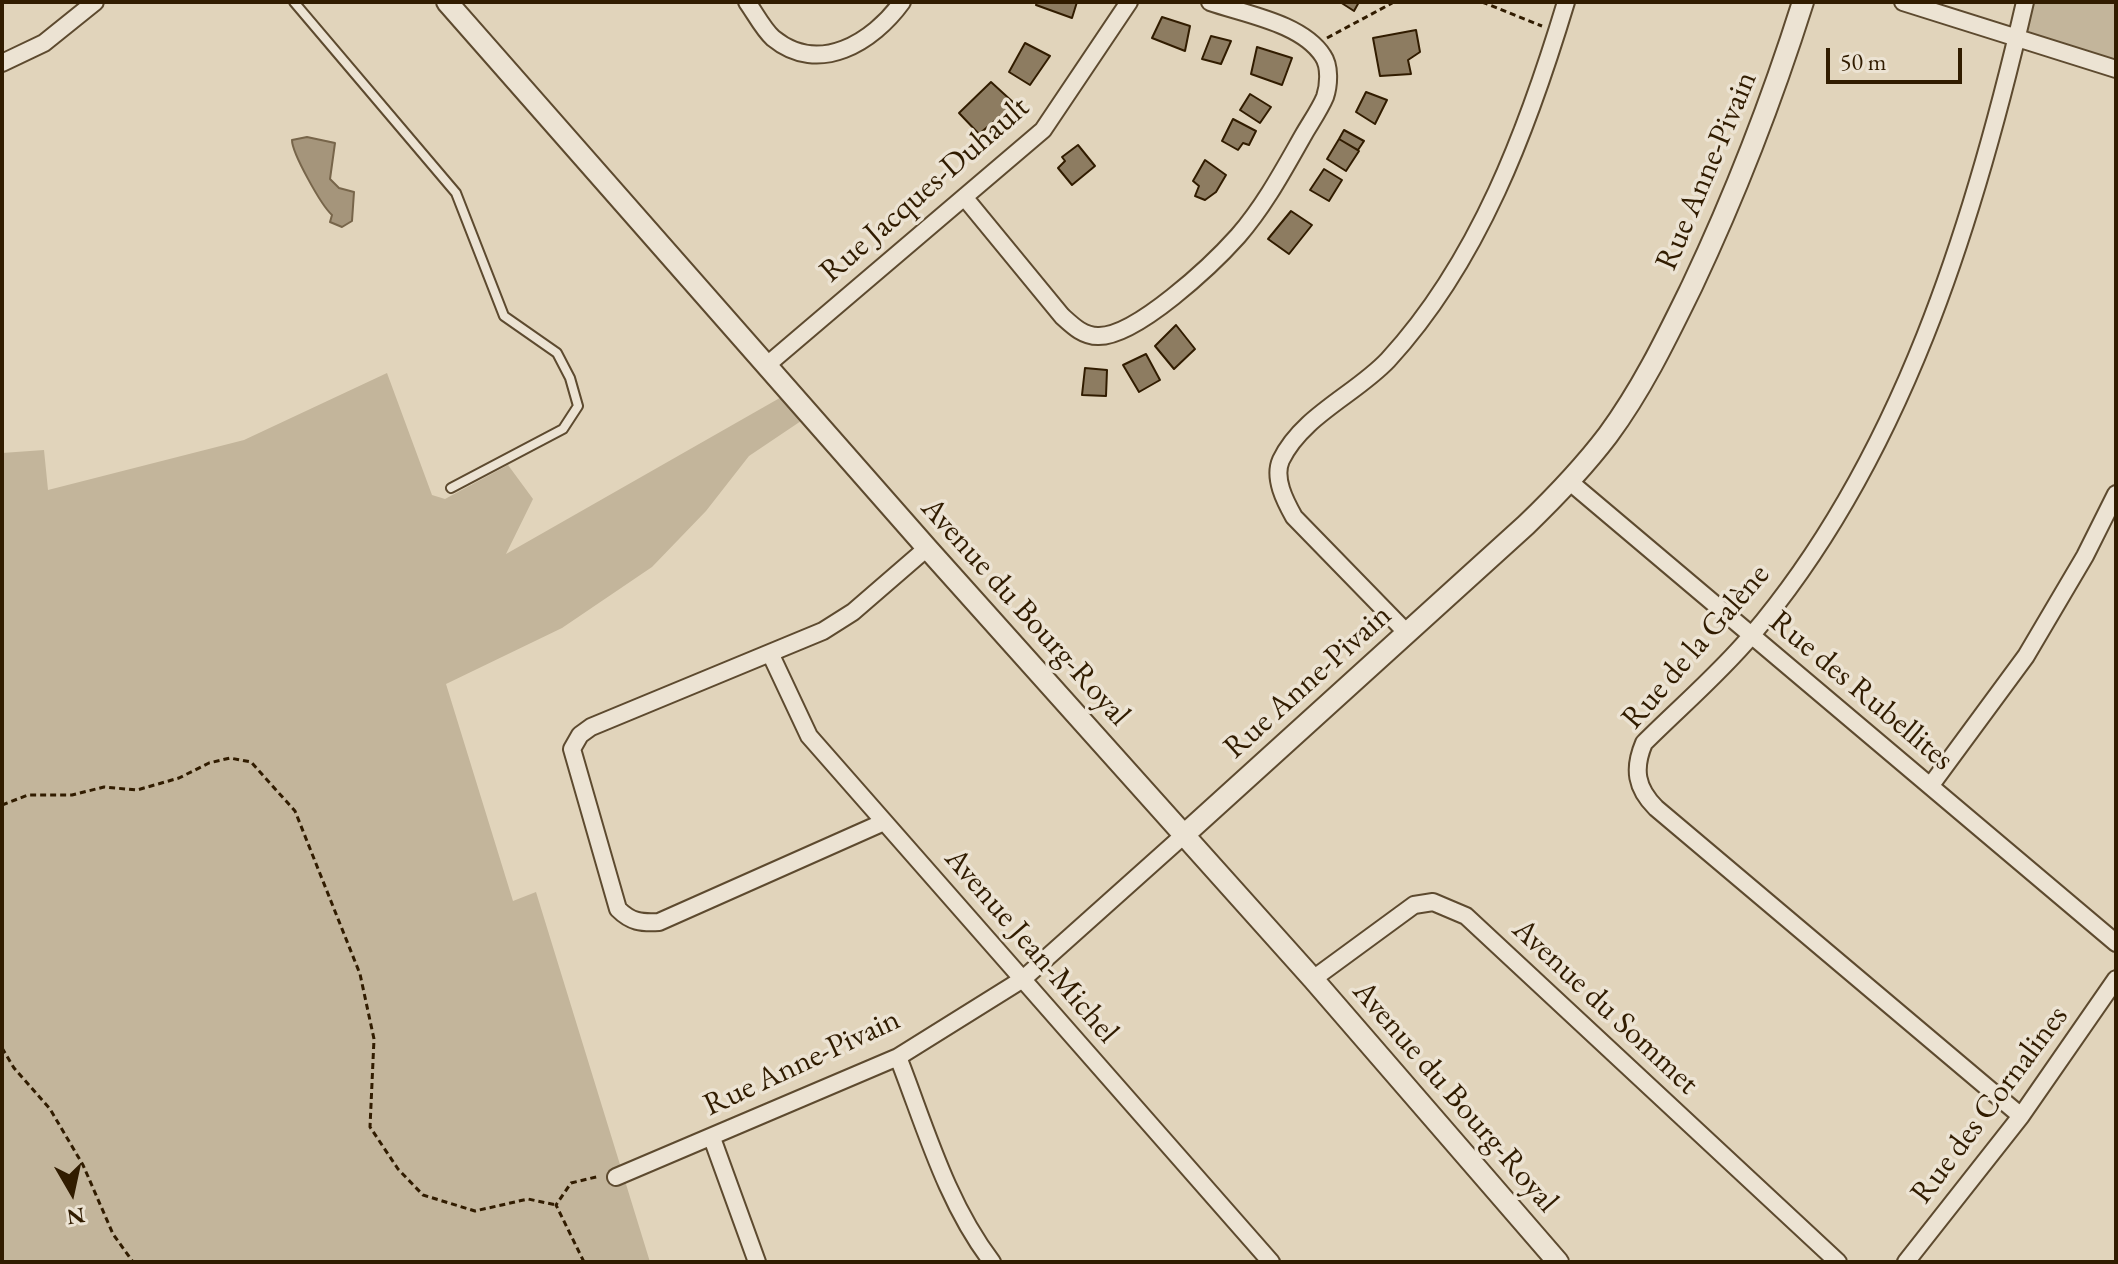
<!DOCTYPE html>
<html>
<head>
<meta charset="utf-8">
<style>
  body { margin:0 }
  #map { position:relative; width:2118px; height:1264px; overflow:hidden; background:#e1d4bb; font-family:"EB Garamond",serif }
  canvas { display:block }
  .frame { position:absolute; inset:0; border:4px solid #311c00; pointer-events:none }
  .north { position:absolute; left:32px; top:1152px; width:80px; height:80px; -webkit-text-stroke:6px #ece3d3; paint-order:stroke; rotate:171deg; font-size:22px; font-weight:700; line-height:32px; text-align:center; color:#311c00 }
  .north::after { content:''; display:block; margin:auto; width:28px; height:36px; background:#311c00; clip-path:polygon(50% 0,100% 100%,50% 72%,0 100%) }
  .scale { position:absolute; left:1826px; top:48px; width:136px; height:36px; box-sizing:border-box; border:4px solid #311c00; border-top:0; padding-left:10px; font-size:24px; line-height:28px; white-space:nowrap; color:#311c00; -webkit-text-stroke:6px #ece3d3; paint-order:stroke }
</style>
</head>
<body>
<div id="map">
<canvas width="2118" height="1264"></canvas>
<div class="frame"></div>
<div class="north">N</div>
<div class="scale">50 m</div>
</div>
<script>
const context = document.querySelector('canvas').getContext('2d');
context.lineJoin = 'round';
function fill(path, color) { context.fillStyle = color; context.fill(path, 'evenodd'); }
function strokePath(path, color, width, dash) { context.strokeStyle = color; context.lineWidth = width; context.lineCap = dash ? 'butt' : 'round'; context.setLineDash(dash || []); context.stroke(path); }
function drawText(font, color, halo, rows, align = 'center') {
  context.font = font + ' "EB Garamond",serif'; context.lineWidth = 7; context.setLineDash([]); context.textBaseline = 'middle'; context.strokeStyle = halo; context.fillStyle = color; for (const [text, x, y, turn = 0] of rows) {
    context.save(); context.translate(x, y); context.rotate((+turn || 0) * Math.PI / 180); context.textAlign = isNaN(turn) ? turn : align; if (halo) context.strokeText(text, 0, 0); context.fillText(text, 0, 0); context.restore();
  }
}
const green = new Path2D(`
  M 2025,2 L 2116,2 L 2116,69 L 2017,38 Z
  M 387,373 L 432,495 L 445,499 L 508,465 L 533,499 L 506,554 L 785,395 L 801,421 L 749,456 L 706,511 L 652,567 L 562,628 L 446,684 L 513,901 L 536,892 L 650,1262 L 2,1262 L 2,453 L 44,450 L 48,490 L 244,440 Z`);
const water = new Path2D(`
  M 307,137 L 335,143 L 330,179 L 339,188 L 354,192 L 352,221 L 342,227 L 330,222 L 332,215 C 321,205 292,153 292,140 Z`);
const building = new Path2D(`
  M 1037,2 L 1077,2 L 1072,18 L 1036,5 Z
  M 1340,2 L 1359,2 L 1354,11 Z
  M 1162,17 L 1190,26 L 1185,51 L 1152,38 Z
  M 1416,30 L 1420,52 L 1408,60 L 1411,74 L 1380,76 L 1373,38 Z
  M 1211,36 L 1231,41 L 1221,64 L 1202,59 Z
  M 1025,43 L 1050,56 L 1030,85 L 1009,72 Z
  M 1257,47 L 1292,58 L 1282,85 L 1251,74 Z
  M 991,82 L 1015,104 L 979,134 L 959,113 Z
  M 1366,92 L 1387,100 L 1375,124 L 1356,112 Z
  M 1250,94 L 1271,107 L 1260,123 L 1240,110 Z
  M 1233,119 L 1256,131 L 1249,145 L 1243,143 L 1238,150 L 1222,141 Z
  M 1344,130 L 1364,141 L 1358,150 L 1339,139 Z
  M 1339,139 L 1359,151 L 1346,171 L 1327,159 Z
  M 1078,145 L 1095,166 L 1072,185 L 1058,168 L 1065,161 L 1062,157 Z
  M 1205,160 L 1226,175 L 1216,192 L 1205,200 L 1195,196 L 1199,186 L 1193,181 Z
  M 1324,169 L 1342,180 L 1329,201 L 1310,190 Z
  M 1291,211 L 1312,225 L 1289,254 L 1268,239 Z
  M 1176,325 L 1195,349 L 1174,369 L 1155,346 Z
  M 1146,354 L 1160,380 L 1139,392 L 1123,365 Z
  M 1085,368 L 1107,370 L 1106,396 L 1082,395 Z`);
const path = new Path2D(`
  M 1482,2 L 1542,26
  M 1327,38 L 1394,2
  M 2,805 L 28,795 L 72,795 L 104,787 L 137,790 L 179,778 L 209,763 L 230,758 L 251,762 L 295,811 L 360,974 L 374,1039 L 370,1127 L 398,1169 L 423,1195 L 475,1211 L 528,1199 L 556,1205
  M 2,1048 L 14,1068 L 50,1109 L 83,1165 L 113,1234 L 133,1262
  M 584,1262 L 556,1205 L 571,1183 L 600,1176`);
const service = new Path2D(`
  M 294,2 L 456,193 L 504,316 L 557,353 L 570,378 L 578,406 L 563,429 L 451,488`);
const minor = new Path2D(`
  M 747,2 C 755,13 763,29 773,38 C 819,76 873,42 902,2
  M 1903,2 L 2116,69
  M 2,63 L 44,43 L 95,2
  M 965,198 L 1062,316 C 1073,326 1083,336 1098,336 C 1136,337 1213,264 1238,236 C 1265,205 1284,169 1304,134 C 1311,122 1320,109 1325,97 C 1329,85 1330,66 1323,56 C 1302,23 1244,14 1210,2
  M 767,365 L 1043,130 L 1129,2
  M 1570,482 L 2116,943
  M 1407,633 L 1294,517 C 1285,501 1273,478 1281,460 C 1302,416 1356,394 1388,360 C 1479,261 1528,128 1566,2
  M 770,653 L 809,736 L 1271,1262
  M 1931,785 L 2026,656 L 2085,556 L 2116,494
  M 884,822 L 659,922 C 641,923 631,922 618,909 L 572,749 L 580,735 L 591,727 L 823,631 L 853,612 L 927,548
  M 1313,979 L 1414,905 L 1433,902 L 1466,916 L 1838,1262
  M 898,1057 C 925,1126 946,1202 992,1262
  M 2021,1116 L 1656,808 C 1636,788 1633,769 1644,743 C 1679,708 1719,674 1751,636 C 1901,460 1974,223 2025,2
  M 712,1138 L 757,1262
  M 616,1177 L 898,1057 L 1023,979 L 1184,835
  M 1906,1262 L 2021,1116 L 2116,979`);
const tertiary = new Path2D(`
  M 447,2 L 927,548 L 1313,979 L 1558,1262
  M 1184,835 L 1526,525 C 1555,497 1583,468 1608,435 C 1642,389 1667,337 1692,286 C 1736,193 1772,100 1803,2`);
const streetNames = [
  ["Rue Anne-Pivain",1707,171,-67],
  ["Rue Jacques-Duhault",925,190,-41],
  ["Avenue du Bourg-Royal",1025,612,48],
  ["Rue de la Galène",1696,647,-49],
  ["Rue Anne-Pivain",1308,682,-42],
  ["Rue des Rubellites",1861,691,40],
  ["Avenue Jean-Michel",1031,946,49],
  ["Avenue du Sommet",1605,1007,43],
  ["Rue Anne-Pivain",802,1063,-25],
  ["Avenue du Bourg-Royal",1455,1097,49],
  ["Rue des Cornalines",1990,1105,-53]
];
fill(green, '#c3b59b');
fill(water, '#a5957b');
strokePath(water, '#77654a', 2);
fill(building, '#8d7c61');
strokePath(building, '#311c00', 2);
strokePath(service, '#5d4a2f', 12);
strokePath(minor, '#5d4a2f', 20);
strokePath(tertiary, '#5d4a2f', 24);
strokePath(path, '#311c00', 3, [6, 4]);
strokePath(service, '#ece3d3', 8);
strokePath(minor, '#ece3d3', 16);
strokePath(tertiary, '#ece3d3', 20);
drawText('32px', '#311c00', '#ece3d3', streetNames);
</script>
</body>
</html>
